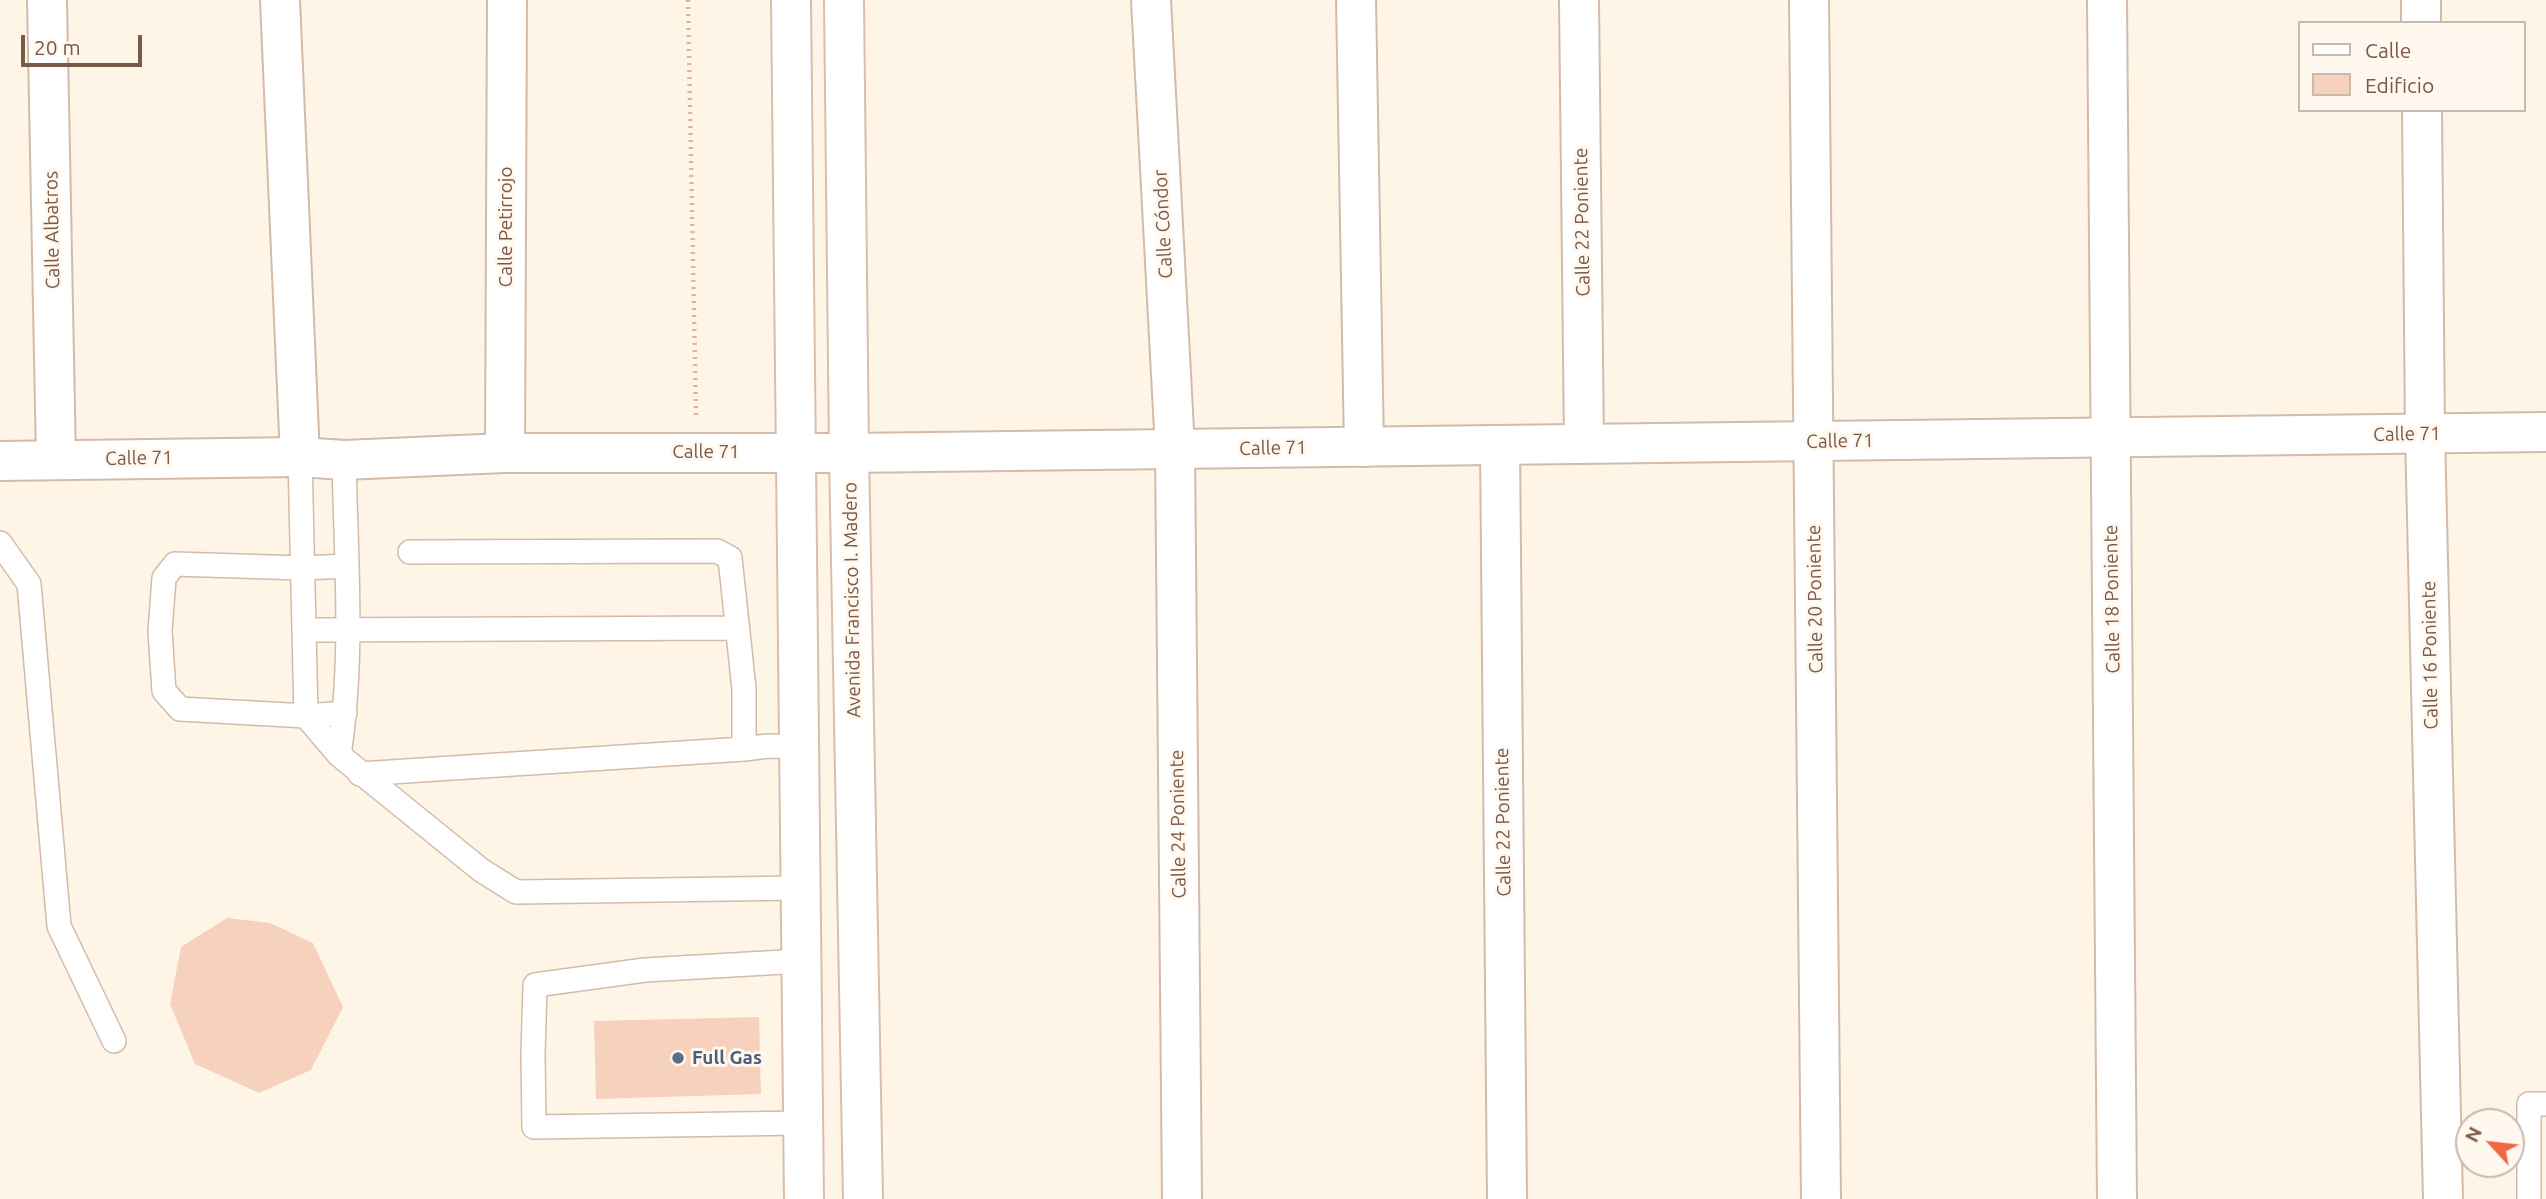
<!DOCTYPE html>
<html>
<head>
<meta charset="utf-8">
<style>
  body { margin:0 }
  #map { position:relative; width:2546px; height:1199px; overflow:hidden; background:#fef5e7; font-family:Ubuntu,sans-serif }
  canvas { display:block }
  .legend { position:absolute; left:2298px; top:21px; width:228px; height:91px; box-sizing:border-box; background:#fff8ef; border:2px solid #cab8ad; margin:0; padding:9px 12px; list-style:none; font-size:21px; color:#7b5949 }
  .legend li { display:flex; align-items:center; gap:14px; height:35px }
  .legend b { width:35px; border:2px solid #cab8ad }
  .north { position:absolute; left:2455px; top:1108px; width:70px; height:70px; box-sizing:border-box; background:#fff8ef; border:2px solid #cab8ad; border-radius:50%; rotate:297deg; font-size:19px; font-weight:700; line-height:28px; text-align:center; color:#7b5949 }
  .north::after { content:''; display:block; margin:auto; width:24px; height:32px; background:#f16643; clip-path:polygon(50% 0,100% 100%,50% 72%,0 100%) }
  .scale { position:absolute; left:21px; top:35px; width:121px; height:32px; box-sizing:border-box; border:4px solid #7b5949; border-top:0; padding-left:9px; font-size:21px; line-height:24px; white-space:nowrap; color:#7b5949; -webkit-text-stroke:5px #fff8ef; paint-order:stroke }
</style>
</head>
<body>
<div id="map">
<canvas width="2546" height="1199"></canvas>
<ul class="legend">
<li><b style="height:9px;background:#fff"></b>Calle</li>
<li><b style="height:19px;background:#f6d2bc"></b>Edificio</li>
</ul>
<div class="north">N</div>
<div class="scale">20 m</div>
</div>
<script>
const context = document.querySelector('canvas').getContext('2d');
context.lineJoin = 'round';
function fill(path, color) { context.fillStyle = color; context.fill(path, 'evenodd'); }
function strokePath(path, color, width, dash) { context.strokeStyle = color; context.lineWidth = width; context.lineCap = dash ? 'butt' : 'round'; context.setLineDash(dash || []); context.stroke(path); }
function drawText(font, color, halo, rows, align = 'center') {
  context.font = font + ' Ubuntu,sans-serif'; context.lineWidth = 6; context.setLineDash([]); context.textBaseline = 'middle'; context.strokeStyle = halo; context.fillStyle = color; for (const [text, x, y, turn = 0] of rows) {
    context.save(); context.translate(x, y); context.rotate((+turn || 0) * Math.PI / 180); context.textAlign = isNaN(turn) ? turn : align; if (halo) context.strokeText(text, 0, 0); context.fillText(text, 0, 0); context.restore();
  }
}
const building = new Path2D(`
  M 227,918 L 270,923 L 313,943 L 343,1007 L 311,1070 L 259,1093 L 195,1064 L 170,1004 L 181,947 Z
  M 759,1017 L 761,1094 L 596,1099 L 594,1021 Z`);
const path = new Path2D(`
  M 688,0 L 696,416`);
const service = new Path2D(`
  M 300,457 L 306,716 L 339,755
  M 344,460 C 346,558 354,658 339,755 L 481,870 L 516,892 L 799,888
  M 0,543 L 29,584 L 59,926 L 114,1041
  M 305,630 L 737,628
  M 345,713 L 306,716 L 180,709 L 164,691 L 160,631 L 164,578 L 175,564 L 302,568 L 347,566
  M 744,749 L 768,746 L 799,747
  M 360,774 L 744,749 L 744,689 L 730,558 L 717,551 L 410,552
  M 801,961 L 645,970 L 535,985 L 533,1056 L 534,1127 L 802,1123
  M 2529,1199 L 2529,1104 L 2546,1104`);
const minor = new Path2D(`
  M 47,0 L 56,459
  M 280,0 L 300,457
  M 1151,0 L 1175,449 L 1182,1199
  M 1356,0 L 1364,447
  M 1579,0 L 1584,444
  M 1809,0 L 1821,1199
  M 2107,0 L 2117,1199
  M 2421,0 L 2421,23
  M 2422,110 L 2425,433 L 2443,1199
  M 1500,445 L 1507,1199
  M 505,453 L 507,0`);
const tertiary = new Path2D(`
  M 0,461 L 300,457 L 344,460 L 505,453 L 849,453 L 2546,432`);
const secondary = new Path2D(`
  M 791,0 L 804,1199
  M 844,0 L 849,453 L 863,1199`);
const markers = [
  [678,1058,7,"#5c6f8a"]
];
const streetNames = [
  ["Calle 22 Poniente",1582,222,-91],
  ["Calle Cóndor",1163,224,-93],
  ["Calle Petirrojo",506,227,-90],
  ["Calle Albatros",52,230,-91],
  ["Calle 71",2407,434,-1],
  ["Calle 71",1840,441,-1],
  ["Calle 71",1273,448,-1],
  ["Calle 71",706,452],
  ["Calle 71",139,458,-1],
  ["Calle 20 Poniente",1815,599,-91],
  ["Calle 18 Poniente",2112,599,-91],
  ["Avenida Francisco I. Madero",852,600,-91],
  ["Calle 16 Poniente",2430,655,-91],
  ["Calle 22 Poniente",1503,822,-91],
  ["Calle 24 Poniente",1178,824,-91]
];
const serviceNames = [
  ["Full Gas",692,1058]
];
fill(building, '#f6d2bc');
strokePath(service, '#d2bbab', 26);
strokePath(minor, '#d2bbab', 42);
strokePath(tertiary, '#d2bbab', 42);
strokePath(secondary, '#d8beab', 42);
strokePath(path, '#dcb59f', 4.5, [2, 5]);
strokePath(service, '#fff', 23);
strokePath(minor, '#fff', 38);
strokePath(tertiary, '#fff', 38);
strokePath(secondary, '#fff', 38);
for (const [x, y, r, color] of markers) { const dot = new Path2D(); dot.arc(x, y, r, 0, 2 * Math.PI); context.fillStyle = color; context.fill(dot); strokePath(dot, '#fff8ef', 2.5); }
drawText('19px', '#7b5949', '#fff8ef', streetNames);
drawText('bold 19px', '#4e5e75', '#fff8ef', serviceNames, 'left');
</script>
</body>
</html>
